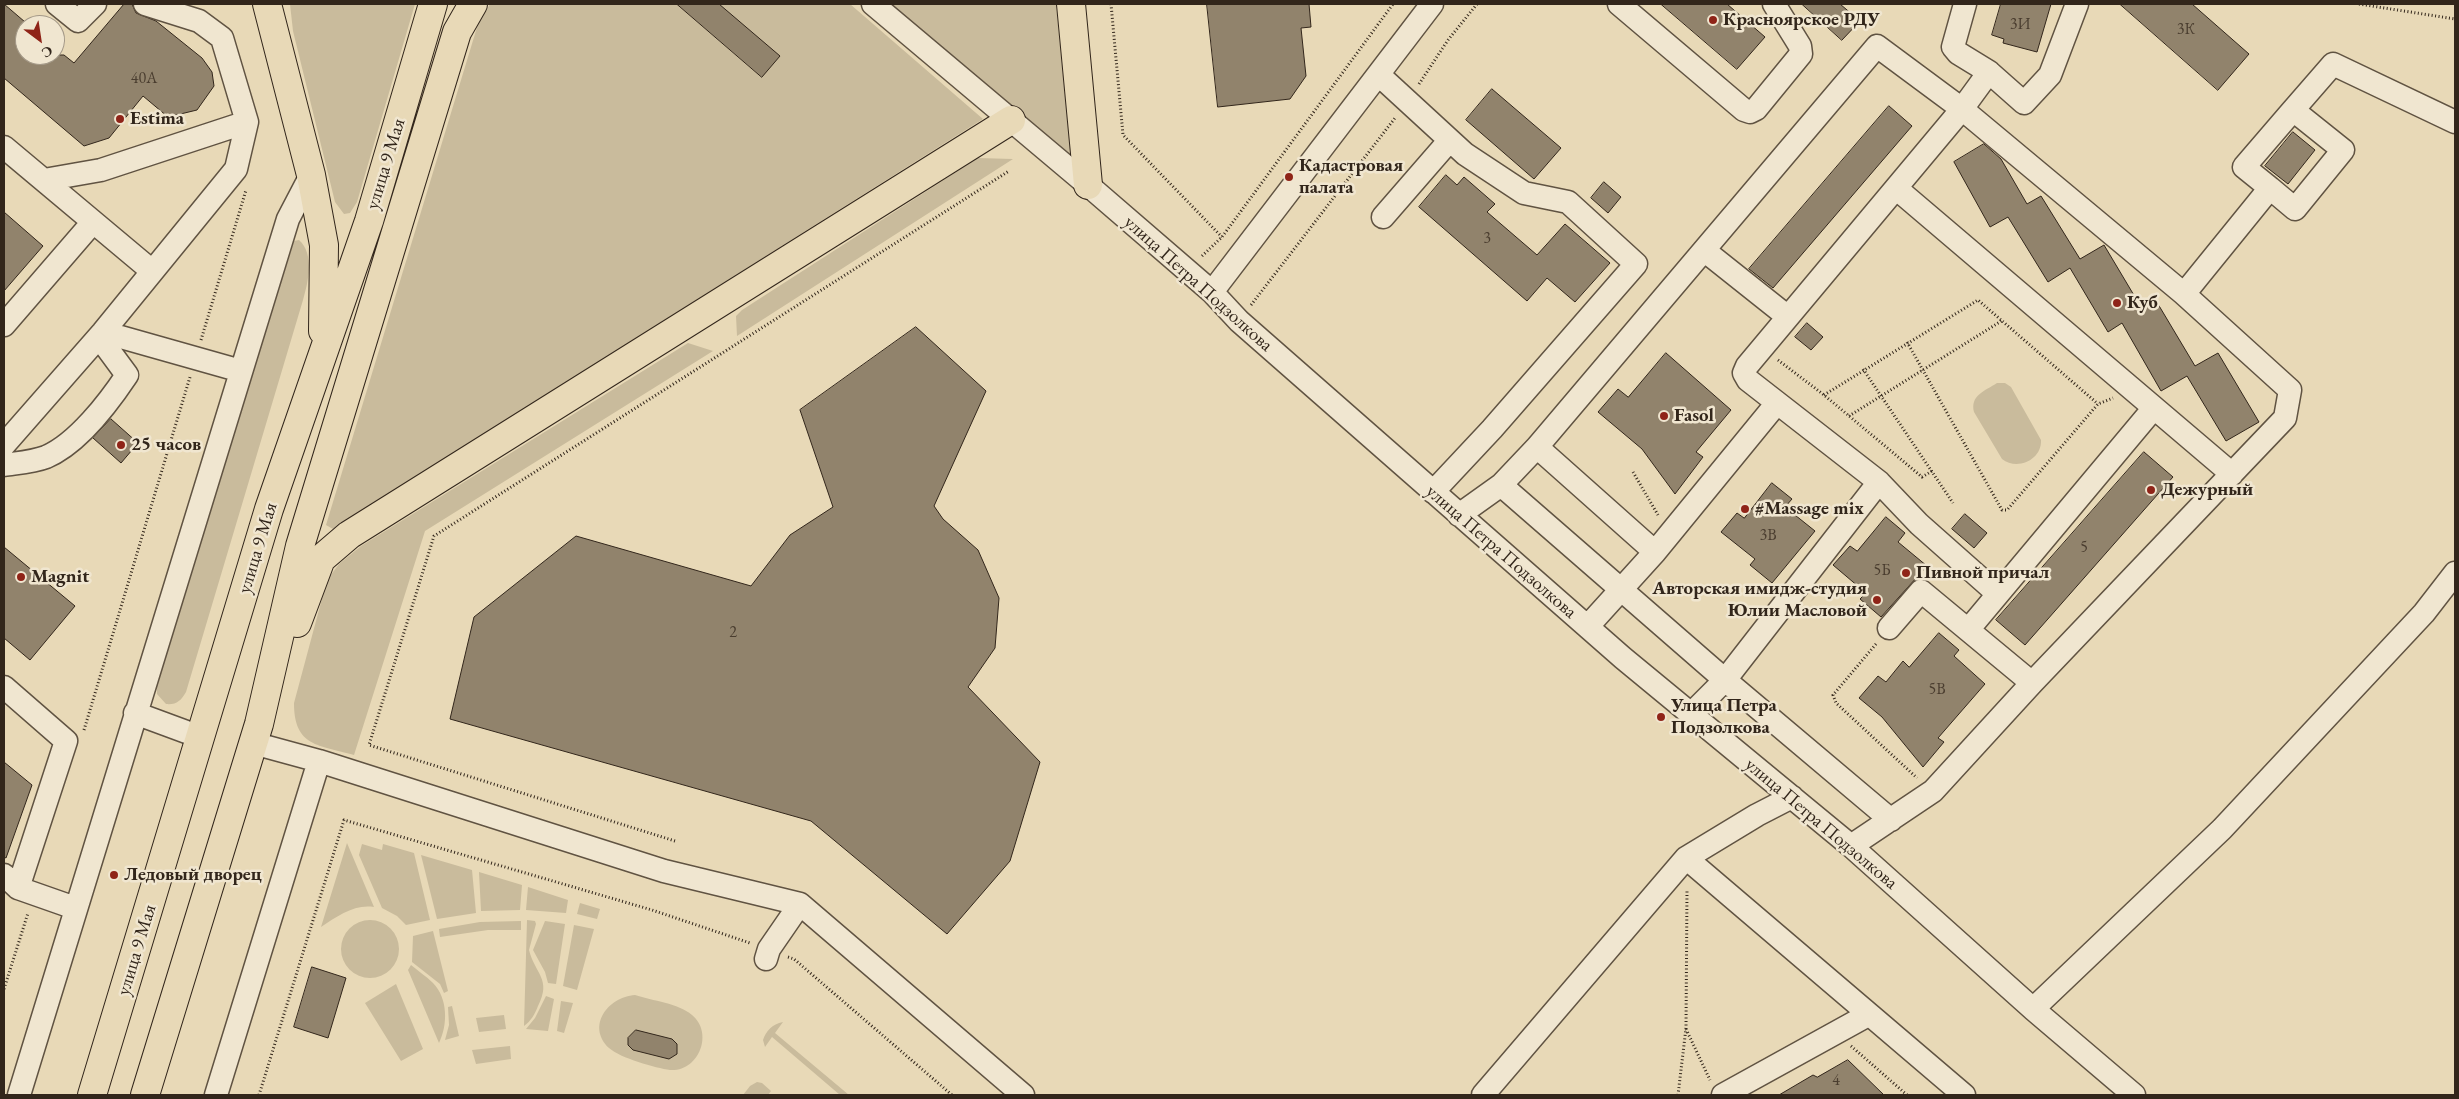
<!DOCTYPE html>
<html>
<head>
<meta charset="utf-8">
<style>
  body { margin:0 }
  #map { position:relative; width:2459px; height:1099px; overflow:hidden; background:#e8d9b7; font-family:"EB Garamond",serif }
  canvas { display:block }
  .frame { position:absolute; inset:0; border:5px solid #32261b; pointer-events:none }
  .north { position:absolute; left:15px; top:15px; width:50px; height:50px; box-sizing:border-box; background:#f0e6d0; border:1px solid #a49988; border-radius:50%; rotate:149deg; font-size:14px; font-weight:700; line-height:20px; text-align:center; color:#32261b }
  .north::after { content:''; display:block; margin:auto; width:18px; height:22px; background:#8f2418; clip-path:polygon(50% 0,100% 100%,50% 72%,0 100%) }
</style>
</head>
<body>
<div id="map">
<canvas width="2459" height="1099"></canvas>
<div class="frame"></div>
<div class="north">С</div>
</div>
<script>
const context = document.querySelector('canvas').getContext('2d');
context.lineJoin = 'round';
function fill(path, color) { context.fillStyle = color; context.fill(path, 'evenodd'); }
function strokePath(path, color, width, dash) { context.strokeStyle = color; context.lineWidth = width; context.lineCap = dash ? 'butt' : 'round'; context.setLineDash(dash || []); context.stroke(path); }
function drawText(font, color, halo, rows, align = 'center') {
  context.font = font + ' "EB Garamond",serif'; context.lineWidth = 5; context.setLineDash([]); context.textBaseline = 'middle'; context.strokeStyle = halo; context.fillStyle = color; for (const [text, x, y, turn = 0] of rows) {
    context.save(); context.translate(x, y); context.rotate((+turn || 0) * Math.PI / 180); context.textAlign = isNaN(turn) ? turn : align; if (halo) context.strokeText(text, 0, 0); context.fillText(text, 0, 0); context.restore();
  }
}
const green = new Path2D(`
  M 290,4 L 415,4 L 357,202 L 350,213 L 344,214 L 335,202 L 293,31 Z
  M 490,4 L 850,4 L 983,119 L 333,529 L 326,525 L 478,24 Z
  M 888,4 L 1056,4 L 1071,158 Z
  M 978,158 L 1013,159 L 737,336 L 736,316 L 742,310 Z
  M 299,240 C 315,254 308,283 303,300 L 186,692 C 181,701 176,705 166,704 L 157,694 L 157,682 L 294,241 Z
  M 688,343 L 713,351 L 425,531 L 354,755 C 319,745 294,747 294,703 L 327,580 L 339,564 L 361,546 Z
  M 1997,383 L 2005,383 L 2011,387 L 2041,440 C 2042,460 2017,471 2002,459 L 1974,412 C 1970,395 1985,391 1997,383 Z
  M 347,843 L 374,907 C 354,904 338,916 321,927 Z
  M 362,844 L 382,850 L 383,844 L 414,853 L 430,920 L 406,925 L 397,916 L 382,908 L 359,855 Z
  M 421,855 L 472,870 L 476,913 L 437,919 Z
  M 479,872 L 522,885 L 520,910 L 481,911 Z
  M 528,887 L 568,900 L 566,913 L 526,910 Z
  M 580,903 L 600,909 L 597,919 L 577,914 Z
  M 527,920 L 535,921 L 536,924 L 529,950 C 535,974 552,979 538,1006 C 535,1014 531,1021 524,1026 Z
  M341 949a29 29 0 1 1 58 0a29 29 0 1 1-58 0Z
  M 521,921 L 521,930 L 488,930 L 440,937 L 439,929 L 480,922 Z
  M 545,921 L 565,924 L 556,984 L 548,983 L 545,972 L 533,950 Z
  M 574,925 L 594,929 L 577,990 L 563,986 Z
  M 433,931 L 448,991 L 444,993 L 440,984 L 412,962 L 413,936 Z
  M 411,965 C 418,971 426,976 433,983 C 448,998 448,1025 439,1043 L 408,970 Z
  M 396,984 L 423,1049 L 401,1061 L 365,1003 Z
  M 635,995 C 653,1001 678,1003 692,1015 C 714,1033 699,1072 670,1070 C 656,1068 620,1058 609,1048 C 586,1026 608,997 635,995 Z
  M 546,996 L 554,999 L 548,1031 L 526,1029 L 535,1018 Z
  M 561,1001 L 573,1003 L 564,1033 L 557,1031 Z
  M 452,1006 L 459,1036 L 445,1040 L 449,1025 L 448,1007 Z
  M 504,1015 L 506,1029 L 479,1032 L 476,1018 Z
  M 783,1022 L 775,1033 L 849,1095 L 840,1095 L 772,1037 L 765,1047 L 763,1040 C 766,1031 772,1024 783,1022 Z
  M 510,1046 L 511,1059 L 476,1064 L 472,1050 Z
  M 757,1082 L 762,1083 L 771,1091 L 768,1095 L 743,1095 L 750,1086 Z`);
const building = new Path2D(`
  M 4,4 L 25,22 L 25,55 L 64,55 L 74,63 L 124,4 L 132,4 L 136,13 L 156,21 L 202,58 L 212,72 L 214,86 L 197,110 L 168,117 L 143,96 L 109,138 L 84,146 L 4,78 Z
  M 677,4 L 719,4 L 780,56 L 762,77 Z
  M 1207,4 L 1309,4 L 1311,27 L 1301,28 L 1306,76 L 1290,99 L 1218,107 Z
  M 1661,4 L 1727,4 L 1765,37 L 1737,69 Z
  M 1802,4 L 1840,4 L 1860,21 L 1842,40 Z
  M 2001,4 L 2051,4 L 2037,52 L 2003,43 L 2004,39 L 1992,35 Z
  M 2120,4 L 2192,4 L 2249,54 L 2218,90 Z
  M 1492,89 L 1561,148 L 1534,179 L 1466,120 Z
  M 1889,106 L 1912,126 L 1773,288 L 1749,269 Z
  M 2293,132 L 2315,150 L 2288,184 L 2265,166 Z
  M 1984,144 L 2001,159 L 2027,204 L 2041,196 L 2080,259 L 2104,245 L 2141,307 L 2155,299 L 2195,366 L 2218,353 L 2259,422 L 2226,441 L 2187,376 L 2161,391 L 2122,323 L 2108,332 L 2070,268 L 2048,282 L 2008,217 L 1990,227 L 1954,162 Z
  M 1446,175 L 1457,185 L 1464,177 L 1495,204 L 1487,212 L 1537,255 L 1565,224 L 1610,263 L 1575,302 L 1547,278 L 1527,301 L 1419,207 Z
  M 1604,182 L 1621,197 L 1608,213 L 1591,198 Z
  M 4,212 L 43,246 L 4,291 Z
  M 1807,323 L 1823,337 L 1811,350 L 1795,337 Z
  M 916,327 L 986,391 L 934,506 L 943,519 L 978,550 L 999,598 L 995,648 L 968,687 L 1040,762 L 1010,861 L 947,934 L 811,821 L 450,719 L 474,617 L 576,536 L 751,586 L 790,535 L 833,507 L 800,410 Z
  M 1666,353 L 1731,410 L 1696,452 L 1703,457 L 1675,494 L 1642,449 L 1598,412 L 1618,389 L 1628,397 Z
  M 111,419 L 138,443 L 121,463 L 93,438 Z
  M 2144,452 L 2173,477 L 2025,645 L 1996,620 Z
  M 1772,483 L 1792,499 L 1785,507 L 1815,531 L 1772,583 L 1750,565 L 1755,559 L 1721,532 L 1737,513 L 1744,518 Z
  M 1965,514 L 1987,533 L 1974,548 L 1952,529 Z
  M 1886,517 L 1905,533 L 1898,542 L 1927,566 L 1881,617 L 1860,599 L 1866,593 L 1833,565 L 1850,546 L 1857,551 Z
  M 4,547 L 75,606 L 30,660 L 4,638 Z
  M 1939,633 L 1959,650 L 1954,656 L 1985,684 L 1938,738 L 1944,742 L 1923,767 L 1882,717 L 1859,698 L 1878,676 L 1886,682 L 1903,661 L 1909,667 Z
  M 4,762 L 32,785 L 6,858 L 4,857 Z
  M 312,967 L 346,978 L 328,1038 L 294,1027 Z
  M 636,1030 L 672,1039 L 677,1044 L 677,1054 L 669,1059 L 633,1050 L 628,1045 L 628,1038 Z
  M 1848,1060 L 1884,1095 L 1779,1095 L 1813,1075 L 1817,1077 Z`);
const path = new Path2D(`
  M 1111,4 L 1123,135 L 1222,237
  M 2359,4 L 2455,19
  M 1419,84 L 1448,40 L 1477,4
  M 1202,256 L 1222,237 L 1393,4
  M 1251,305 L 1395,118
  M 201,340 L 246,190
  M 1907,342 L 2002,510 L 2007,510 L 2098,404 L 2113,398
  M 1778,360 L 1824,395 L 1922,477 L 1932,471
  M 1863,369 L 1953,503
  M 1824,395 L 1978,300 L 2098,404
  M 1849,416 L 2003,320
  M 1633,472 L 1658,515
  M 1876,644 L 1833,695 L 1836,703 L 1917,778
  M 84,730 L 190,377
  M 675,841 L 369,745 L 434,536 L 1009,171
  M 788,957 L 794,959 L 952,1095
  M 4,989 L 28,913
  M 1686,1029 L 1710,1080
  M 1851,1046 L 1907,1095
  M 259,1095 L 344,820 L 652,910 L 750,943
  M 1678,1095 L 1686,1028 L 1687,890`);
const minor = new Path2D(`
  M 57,4 L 78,21 L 95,4
  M 873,4 L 1088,185 L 1212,292 L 1239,321 L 1623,658 L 1851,846 L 2033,1009 L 2134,1095
  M 1619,4 L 1744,110 L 1750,112 L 1756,109 L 1801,54 L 1800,46 L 1774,4
  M 1965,4 L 1953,47 L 1958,53 L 1989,72
  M 1379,75 L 1465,154 L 1524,193 L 1568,202 L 1636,264 L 1492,429 L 1433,492
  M 4,147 L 152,271
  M 44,180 L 101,170 L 247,122
  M 2270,188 L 2244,167 L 2293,110
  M 1897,189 L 2232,474
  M 1383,217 L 1449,141
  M 1212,292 L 1432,4
  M 2184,294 L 2270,188 L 2295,209 L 2343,150 L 2293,110 L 2333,64 L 2455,122
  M 1788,317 L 1747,366 L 1744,373 L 1748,380 L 1879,482 L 1919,524 L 1998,594
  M 4,325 L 93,222
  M 103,332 L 241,371
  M 4,445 L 103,332 L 236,169 L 247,122 L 222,38 L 199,21 L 145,4
  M 1537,447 L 1655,552
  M 4,465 C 17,463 33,462 46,457 C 77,444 109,402 127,375 L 99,337
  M 1501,485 L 1725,680 L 1891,820
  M 1459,515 L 1501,485 L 1537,447 L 1877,46 L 1962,109 L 1788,317 L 1705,251
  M 1588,626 L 1655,552 L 1777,403
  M 1889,628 L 1921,591 L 2032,683
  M 1968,630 L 2153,409
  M 4,687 L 66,741 L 18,888
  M 135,713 L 200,737
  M 1690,715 L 1725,680 L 1879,482
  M 253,743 L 319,761 L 664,871 L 800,904 L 1023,1095
  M 1851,846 L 1933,791 L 2032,683 L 2285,418 L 2290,390 L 2184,294 L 1962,109 L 1989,72 L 2024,103 L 2050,75 L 2077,4
  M 1686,858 L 1964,1095
  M 4,875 L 18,888 L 75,908
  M 766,959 L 769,949 L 800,904
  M 2033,1009 L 2222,829 L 2424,613 L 2455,573
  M 19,1095 L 288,219 L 311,175
  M 216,1095 L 319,761
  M 1483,1095 L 1686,858 L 1757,815 L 1792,797
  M 1723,1095 L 1868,1015`);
const major = new Path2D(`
  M 267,4 L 311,175 L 324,245 L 323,331
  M 1071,4 L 1088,185
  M 297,623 L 321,559 L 349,535 L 1011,120
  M 92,1095 L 269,509 L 369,221 L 433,4
  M 145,1095 L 259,724 L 300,546 L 457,32 L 473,4`);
const markers = [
  [1713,20,5,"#8f2418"],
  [120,119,5,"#8f2418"],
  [1289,177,5,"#8f2418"],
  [2117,303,5,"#8f2418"],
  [1664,416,5,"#8f2418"],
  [121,445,5,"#8f2418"],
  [2151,490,5,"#8f2418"],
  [1745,509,5,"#8f2418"],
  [1906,573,5,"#8f2418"],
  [21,577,5,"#8f2418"],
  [1877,600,5,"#8f2418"],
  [1661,717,5,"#8f2418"],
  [114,875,5,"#8f2418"]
];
const numberNames = [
  ["3И",2020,25],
  ["3К",2186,30],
  ["40А",144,79],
  ["3",1487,239],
  ["3В",1768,536],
  ["5",2084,548],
  ["5Б",1882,571],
  ["2",733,633],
  ["5В",1937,690],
  ["4",1836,1081]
];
const poiNames = [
  ["Красноярское РДУ",1723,20],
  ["Estima",130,119],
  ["Кадастровая",1299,166],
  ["палата",1299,188],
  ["Куб",2127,303],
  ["Fasol",1674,416],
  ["25 часов",131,445],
  ["Дежурный",2161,490],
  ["#Massage mix",1755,509],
  ["Пивной причал",1916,573],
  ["Magnit",31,577],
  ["Авторская имидж-студия",1867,589,"right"],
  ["Юлии Масловой",1867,611,"right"],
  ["Улица Петра",1671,706],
  ["Подзолкова",1671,728],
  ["Ледовый дворец",124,875]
];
const streetNames = [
  ["улица 9 Мая",386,164,-73],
  ["улица Петра Подзолкова",1198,284,42],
  ["улица 9 Мая",258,548,-73],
  ["улица Петра Подзолкова",1501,552,41],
  ["улица Петра Подзолкова",1821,824,40],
  ["улица 9 Мая",137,950,-73]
];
fill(green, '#c9bb9c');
fill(building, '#91836c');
strokePath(building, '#32261b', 1);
strokePath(minor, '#605342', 25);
strokePath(major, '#32261b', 30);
strokePath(path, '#32261b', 3, [1, 2.5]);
strokePath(minor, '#f0e6d0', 22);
strokePath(major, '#e8d9b7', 28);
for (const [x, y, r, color] of markers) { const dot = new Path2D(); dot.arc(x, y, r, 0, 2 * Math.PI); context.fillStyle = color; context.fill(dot); strokePath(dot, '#f0e6d0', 2); }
drawText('16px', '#4a3d2f', null, numberNames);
drawText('bold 19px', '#32261b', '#f0e6d0', poiNames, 'left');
drawText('19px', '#32261b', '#f0e6d0', streetNames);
</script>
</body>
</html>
